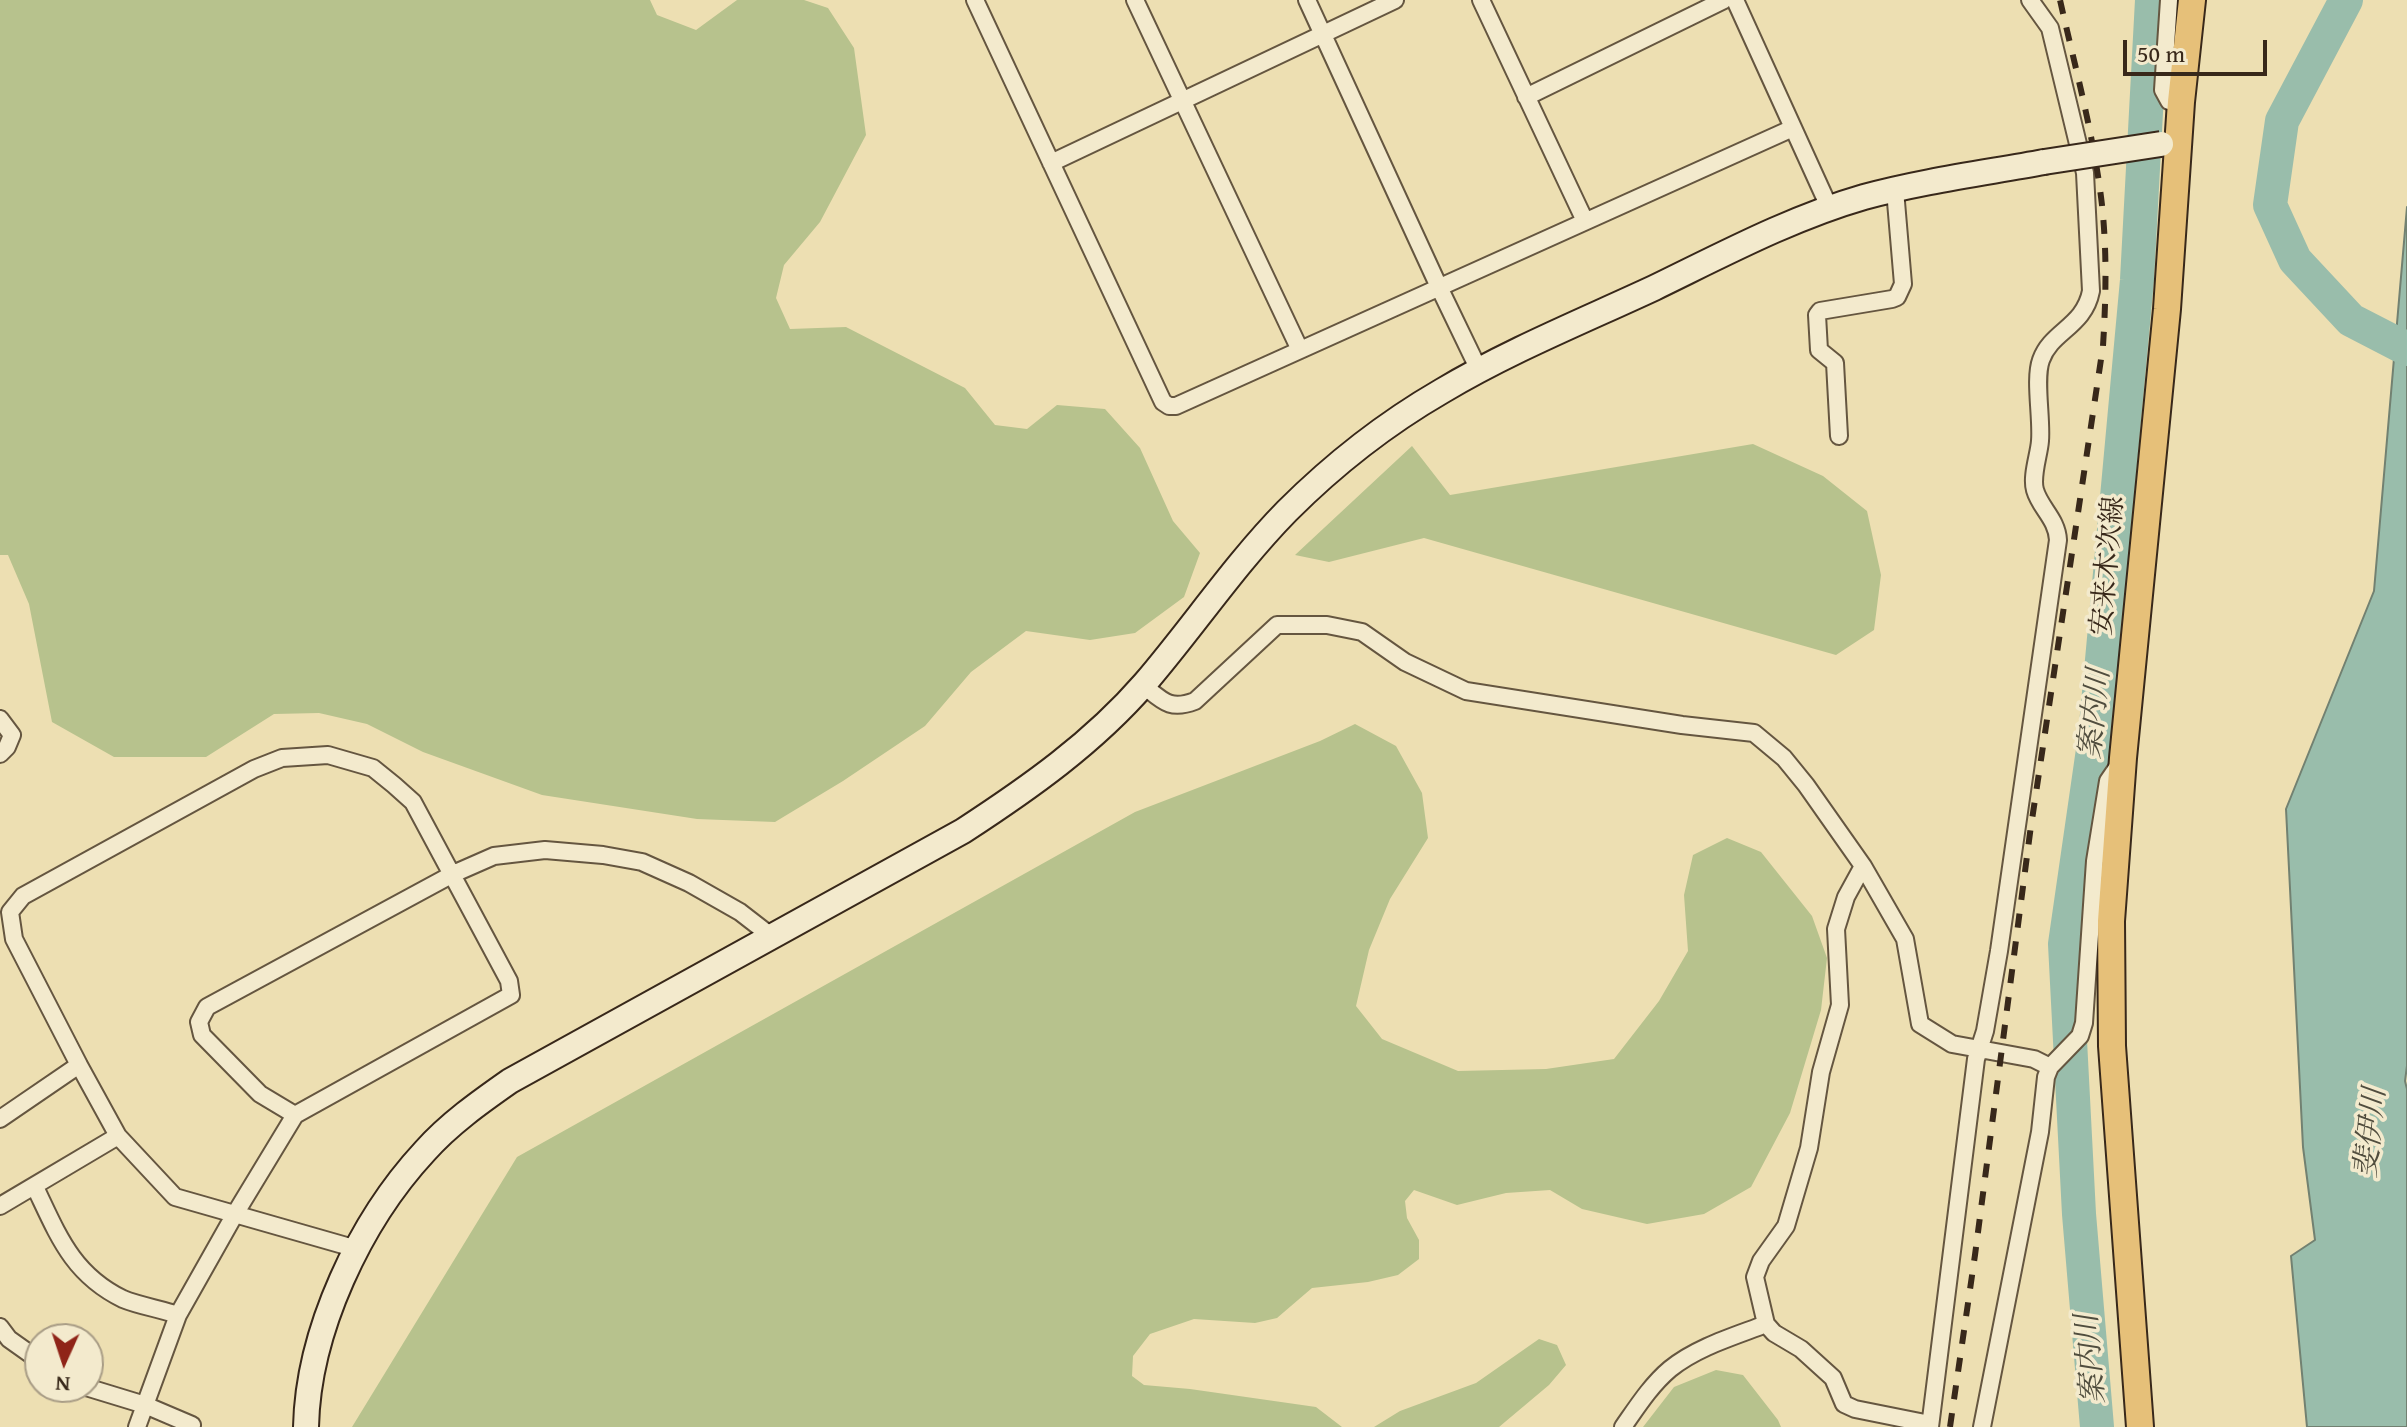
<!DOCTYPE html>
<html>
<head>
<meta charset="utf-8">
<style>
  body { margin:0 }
  #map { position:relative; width:2407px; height:1427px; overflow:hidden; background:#eddfb2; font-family:"Gentium Book Plus",serif }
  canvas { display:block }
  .north { position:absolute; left:24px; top:1323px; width:80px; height:80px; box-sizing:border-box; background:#f3eacd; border:2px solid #a89c85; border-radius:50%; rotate:183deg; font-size:22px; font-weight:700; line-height:32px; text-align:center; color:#38281a }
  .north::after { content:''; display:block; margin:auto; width:28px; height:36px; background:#8f2418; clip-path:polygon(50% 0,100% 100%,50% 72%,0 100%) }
  .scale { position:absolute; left:2123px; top:40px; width:144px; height:36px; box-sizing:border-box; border:4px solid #38281a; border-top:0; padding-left:10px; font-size:24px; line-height:28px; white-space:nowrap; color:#38281a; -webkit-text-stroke:6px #f3eacd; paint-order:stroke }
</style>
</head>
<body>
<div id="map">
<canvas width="2407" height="1427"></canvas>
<div class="north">N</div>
<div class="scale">50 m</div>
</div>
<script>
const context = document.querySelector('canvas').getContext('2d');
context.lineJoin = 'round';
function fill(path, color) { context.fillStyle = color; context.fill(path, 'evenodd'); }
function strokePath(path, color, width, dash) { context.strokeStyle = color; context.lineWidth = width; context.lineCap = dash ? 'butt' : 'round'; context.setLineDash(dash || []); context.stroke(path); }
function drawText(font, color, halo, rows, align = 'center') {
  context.font = font + ' "Gentium Book Plus","Noto Serif JP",serif'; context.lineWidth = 7; context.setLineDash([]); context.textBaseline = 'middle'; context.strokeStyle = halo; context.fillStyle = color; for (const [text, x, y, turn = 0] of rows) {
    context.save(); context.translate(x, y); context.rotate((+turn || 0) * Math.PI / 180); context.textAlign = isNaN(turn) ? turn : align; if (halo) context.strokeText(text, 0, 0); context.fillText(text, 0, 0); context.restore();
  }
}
const green = new Path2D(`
  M 0,0 L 650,0 L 657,15 L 696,30 L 737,0 L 804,0 L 828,8 L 854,48 L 866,135 L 820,222 L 784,265 L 776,298 L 790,329 L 846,327 L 965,388 L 995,425 L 1027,429 L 1057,405 L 1105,409 L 1140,448 L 1173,521 L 1200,553 L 1184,597 L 1135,633 L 1090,640 L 1026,631 L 971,672 L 925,726 L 843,781 L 775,822 L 697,819 L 542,795 L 423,752 L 367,724 L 319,713 L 274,714 L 206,757 L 114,757 L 52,722 L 29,604 L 8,555 L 0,555 Z
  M 1753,444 L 1823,476 L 1867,511 L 1881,575 L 1874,630 L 1836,655 L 1424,538 L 1329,562 L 1295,555 L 1412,446 L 1450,495 Z
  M 1355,724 L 1396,746 L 1422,793 L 1428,838 L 1390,899 L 1369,950 L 1356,1006 L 1382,1039 L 1458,1071 L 1546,1069 L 1614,1059 L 1659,1001 L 1688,951 L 1684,895 L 1693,855 L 1727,838 L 1761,852 L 1812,916 L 1827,958 L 1821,1010 L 1790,1113 L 1751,1187 L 1704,1214 L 1647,1224 L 1582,1209 L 1550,1190 L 1506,1193 L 1457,1205 L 1414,1190 L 1405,1201 L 1407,1218 L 1419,1240 L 1419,1259 L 1398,1275 L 1368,1282 L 1312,1288 L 1277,1318 L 1255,1323 L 1194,1319 L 1150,1334 L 1133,1356 L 1132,1376 L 1144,1385 L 1190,1389 L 1316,1407 L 1342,1427 L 352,1427 L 517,1157 L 1135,812 L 1320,741 Z
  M 1539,1339 L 1557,1345 L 1566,1365 L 1549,1385 L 1499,1427 L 1374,1427 L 1400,1411 L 1476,1383 Z
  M 1716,1370 L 1743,1375 L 1778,1420 L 1781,1427 L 1643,1427 L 1674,1387 Z`);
const water = new Path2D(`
  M 2407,207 L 2407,1066 L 2405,1081 L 2407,1089 L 2407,1427 L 2307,1427 L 2291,1256 L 2315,1240 L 2303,1147 L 2286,809 L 2374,591 Z`);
const river = new Path2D(`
  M 2346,0 L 2282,121 L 2270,205 L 2295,260 L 2351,320 L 2407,349
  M 2097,1427 L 2079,1214 L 2065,944 L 2095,736 L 2137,280 L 2152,0`);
const street = new Path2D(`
  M 975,0 L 1163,402 L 1169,406 L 1176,406 L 1793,128
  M 1135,0 L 1300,350
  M 1307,0 L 1439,287 L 1479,370
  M 1481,0 L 1585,221
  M 1735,0 L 1830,209
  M 2169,0 L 2163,90 L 2169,101 L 2181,102
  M 1526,97 L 1724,0
  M 1051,163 L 1395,0
  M 1839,436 L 1835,363 L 1819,350 L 1817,315 L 1820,311 L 1892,299 L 1897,297 L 1903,284 L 1895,190
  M 1143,685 C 1162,700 1169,711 1195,701 L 1277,625 L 1327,625 L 1362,632 L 1405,662 L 1466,691 L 1682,725 L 1754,733 L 1784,758 L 1806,785 L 1863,866 L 1905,939 L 1920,1024 L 1952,1044 L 2034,1059 L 2050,1067
  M 0,719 L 12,735 L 7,747 L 0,754
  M 1863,866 L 1846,897 L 1836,929 L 1840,1005 L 1821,1072 L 1809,1148 L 1786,1226 L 1761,1261 L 1755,1277 L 1766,1324 L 1774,1333 L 1801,1349 L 1833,1378 L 1844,1404 L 1855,1409 L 1930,1424
  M 295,1115 L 260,1094 L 202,1035 L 199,1022 L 207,1007 L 453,874 L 494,856 L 545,850 L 603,855 L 642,862 L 689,883 L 740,912 L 771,936
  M 0,1119 L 79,1065
  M 35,1187 C 58,1235 72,1274 123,1299 C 140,1306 161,1309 178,1315
  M 0,1206 L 118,1136
  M 0,1327 L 9,1339 L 40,1361
  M 86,1387 L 145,1405 L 192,1425
  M 137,1427 L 178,1315 L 235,1214 L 295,1115 L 511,995 L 509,981 L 413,802 L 394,785 L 373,768 L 328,755 L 282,758 L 254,769 L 23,896 L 10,912 L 14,939 L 79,1065 L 118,1136 L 175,1197 L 357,1249
  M 1623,1427 C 1637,1407 1651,1385 1670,1369 C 1697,1347 1735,1336 1766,1324
  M 1930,1427 L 1976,1059 L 1985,1031 L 1999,951 L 2058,540 C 2057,519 2040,508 2035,490 C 2031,476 2039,455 2040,441 C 2042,418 2034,379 2041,360 C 2051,331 2084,327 2091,291 L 2085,173 L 2050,28 L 2030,0
  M 1982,1427 L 2040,1132 L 2046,1077 L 2050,1067 L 2080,1036 L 2084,1023 L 2095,861 L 2108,781 L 2121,762`);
const secondary = new Path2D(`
  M 306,1427 C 308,1331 360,1221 425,1151 C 449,1124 480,1102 510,1081 L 963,831 C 1029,788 1093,743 1145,683 C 1193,627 1235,564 1287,511 C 1333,465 1385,424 1442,391 C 1509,351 1583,321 1654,288 C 1722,255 1791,218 1864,197 C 1923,181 1984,173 2044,162`);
const primary = new Path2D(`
  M 2140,1427 L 2112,1046 L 2111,921 L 2123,758 L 2167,309 L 2181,102 L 2192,0`);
const rail = new Path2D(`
  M 1950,1427 L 1975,1255 L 2030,833 L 2103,346 C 2106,298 2107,252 2102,205 C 2094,136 2075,67 2060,0`);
const secondaryBridge = new Path2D(`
  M 2044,162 L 2161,144`);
const streetNames = [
  ["安来木次線",2109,566,-85]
];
const waterNames = [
  ["案内川",2096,714,-84],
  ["斐伊川",2372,1133,-84],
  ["案内川",2092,1359,-95]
];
fill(green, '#b7c28d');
fill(water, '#99bdab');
strokePath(water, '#728171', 2);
strokePath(river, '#99bdab', 34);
strokePath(street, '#655640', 20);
strokePath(secondary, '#38281a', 28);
strokePath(primary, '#38281a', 30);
strokePath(street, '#f3eacd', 16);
strokePath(secondary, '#f3eacd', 24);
strokePath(primary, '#e6c079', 26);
strokePath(rail, '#38281a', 6, [14, 14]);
strokePath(secondaryBridge, '#38281a', 28, []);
strokePath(secondaryBridge, '#f3eacd', 24);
drawText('28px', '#38281a', '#f3eacd', streetNames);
drawText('italic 30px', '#504d3e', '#f3eacd', waterNames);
</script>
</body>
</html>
